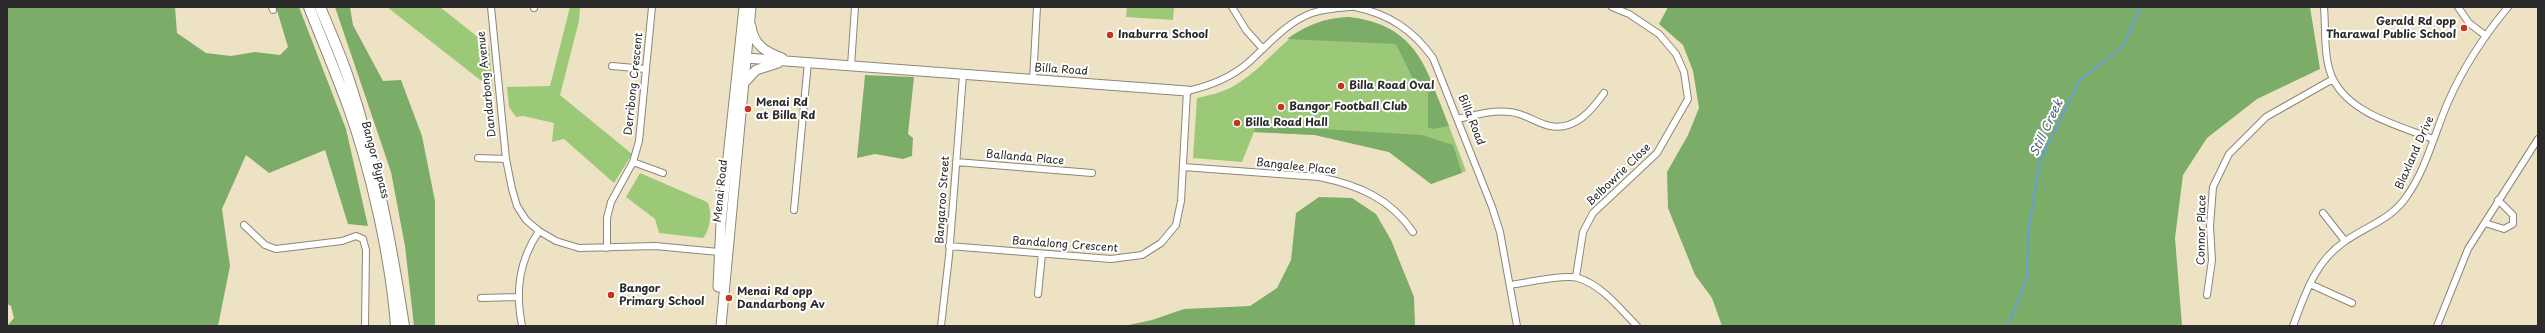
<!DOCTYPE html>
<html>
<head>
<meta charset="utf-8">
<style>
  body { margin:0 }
  #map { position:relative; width:2545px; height:333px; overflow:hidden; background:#ede3c4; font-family:"Playpen Sans",sans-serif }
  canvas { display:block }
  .frame { position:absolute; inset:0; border:8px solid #2b2b2b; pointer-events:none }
</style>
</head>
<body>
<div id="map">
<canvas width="2545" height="333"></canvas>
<div class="frame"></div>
</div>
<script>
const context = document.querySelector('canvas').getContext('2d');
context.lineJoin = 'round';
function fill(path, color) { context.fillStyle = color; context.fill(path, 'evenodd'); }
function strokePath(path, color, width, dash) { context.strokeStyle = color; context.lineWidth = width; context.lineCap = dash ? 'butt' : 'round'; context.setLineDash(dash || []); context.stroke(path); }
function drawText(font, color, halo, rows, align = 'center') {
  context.font = font + ' "Playpen Sans",sans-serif'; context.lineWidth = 4; context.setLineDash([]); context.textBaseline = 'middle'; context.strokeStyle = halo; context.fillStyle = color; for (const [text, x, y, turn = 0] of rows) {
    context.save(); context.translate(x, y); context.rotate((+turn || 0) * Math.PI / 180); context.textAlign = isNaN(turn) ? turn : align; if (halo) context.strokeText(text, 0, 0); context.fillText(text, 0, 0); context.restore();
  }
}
const green = new Path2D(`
  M 387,7 L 440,7 L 489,46 L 493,90 Z
  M 570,7 L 580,7 L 579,21 L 560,95 L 632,154 L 614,183 L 564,139 L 552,142 L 554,123 L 523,116 L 516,117 L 509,107 L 507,87 L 550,86 Z
  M 1127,7 L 1174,7 L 1173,20 L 1126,17 Z
  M 1348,17 C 1407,24 1421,54 1441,105 C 1449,127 1458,149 1466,171 L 1431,184 L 1389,152 L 1315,135 L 1254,132 L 1242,162 L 1193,158 L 1197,98 C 1210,95 1221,93 1232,87 C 1278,61 1286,21 1348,17 Z
  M 640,173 L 707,202 C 713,211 710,231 703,238 L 659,233 L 655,219 L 626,197 Z`);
const forest = new Path2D(`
  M 7,7 L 175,7 L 177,33 L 206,53 L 231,56 L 255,52 L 280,55 L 288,47 L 276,7 L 299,7 L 346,129 L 368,226 L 348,224 L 325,150 L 269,173 L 246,155 L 222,209 L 230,266 L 218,326 L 7,326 L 14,318 L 11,306 L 7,304 Z
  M 335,7 L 350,7 L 353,25 L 383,81 L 401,80 L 422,136 L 435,201 L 435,326 L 414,326 L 405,246 L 391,172 Z
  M 1668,7 L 2310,7 L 2320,69 L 2257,99 L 2207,138 L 2183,175 L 2175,238 L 2182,326 L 1722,326 L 1712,298 L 1695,275 L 1668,208 L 1667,172 L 1688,135 L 1699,108 L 1693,71 L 1683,45 L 1659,24 Z
  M 1348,17 C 1392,22 1416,41 1432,83 L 1419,85 L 1415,83 L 1396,44 L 1287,39 C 1307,25 1324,18 1348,17 Z
  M 865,75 L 914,77 L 908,134 L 913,138 L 912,156 L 903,159 L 875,154 L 857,158 Z
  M 1435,91 L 1449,126 L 1432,129 L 1428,127 L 1428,92 Z
  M 1256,125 L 1422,135 L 1453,145 L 1462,173 L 1431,184 L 1389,152 L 1315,135 L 1254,132 Z
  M 1319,197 L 1352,198 L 1376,214 L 1391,240 L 1414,297 L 1415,326 L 1124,326 L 1152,320 L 1184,309 L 1250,306 L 1277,288 L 1291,260 L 1296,213 Z`);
const stream = new Path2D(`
  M 2008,326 L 2027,278 L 2028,235 L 2040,161 L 2079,81 L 2123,46 L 2141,7`);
const street = new Path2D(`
  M 272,7 L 273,10
  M 491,7 L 506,159 L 512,189 L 517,206 L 526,220 L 539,231 L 556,241 L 579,248 L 655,246 L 719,252
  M 534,7 L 534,8
  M 1232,7 L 1246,30 L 1263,49
  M 1355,7 C 1389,14 1413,30 1433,58 L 1492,207 L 1500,232 L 1517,326
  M 2324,7 C 2326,29 2323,59 2333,79 C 2350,114 2400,126 2433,139
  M 2458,7 L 2469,23 L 2486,36
  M 612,66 L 646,69
  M 851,66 L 855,7
  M 1033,80 L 1037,7
  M 1458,119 C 1475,115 1492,110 1510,112 C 1524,113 1536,123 1550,126 C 1575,131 1592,110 1604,93
  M 478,158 L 506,159
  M 633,162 L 663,173
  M 956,162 L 1092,173
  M 1183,167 L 1319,177 C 1358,185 1390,198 1413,232
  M 794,210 L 808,62
  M 2323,213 L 2345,241
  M 2485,223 L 2504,229 L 2513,224 L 2513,215 L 2498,200
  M 244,225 L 265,245 L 276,249 L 342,241 L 356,236 L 363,239 L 366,250 L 365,326
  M 949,246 L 1111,259 L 1142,255 L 1161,243 L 1176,225 L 1181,201 L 1187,91 C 1210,86 1231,78 1249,62 C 1268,45 1287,22 1312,13 C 1324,9 1338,8 1351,7
  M 607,248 L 607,218 L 611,202 L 633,162 L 639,141 L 652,7
  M 1576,277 L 1583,232 L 1593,213 L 1657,153 L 1688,99 L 1684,72 L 1676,54 L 1659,34 L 1629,14 L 1612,7
  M 2310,284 L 2352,303
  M 1510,285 C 1525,283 1564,274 1578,278 C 1602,285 1620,309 1637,326
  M 1038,294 L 1042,254
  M 2207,295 L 2212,260 L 2210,226 L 2213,187 L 2229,154 L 2266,117 L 2333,79
  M 481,298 L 517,297
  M 522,326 C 515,291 519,261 539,231
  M 941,326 L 949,256 L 963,75
  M 2293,326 C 2305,294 2315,262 2344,242 C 2366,226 2391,220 2407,196 C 2426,169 2435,132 2448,102 C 2463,68 2484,36 2508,7
  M 2437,326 L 2468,249 L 2538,139`);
const secondary = new Path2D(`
  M 751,26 C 753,44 765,52 782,58
  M 746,58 L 1187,91
  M 744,83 L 756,70 L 778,63
  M 718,287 L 721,223 L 744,7
  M 721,326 L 751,7`);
const primary = new Path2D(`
  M 309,7 C 322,40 336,73 348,106 C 371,169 391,259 396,326
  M 320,7 C 330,31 341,56 349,80 C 376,161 391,243 404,326`);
const markers = [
  [2464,28,4,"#c8321e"],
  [1110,35,4,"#c8321e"],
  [1341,86,4,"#c8321e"],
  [1281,107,4,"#c8321e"],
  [748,109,4,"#c8321e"],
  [1237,123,4,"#c8321e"],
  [611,295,4,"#c8321e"],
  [729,298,4,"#c8321e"]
];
const poiNames = [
  ["Gerald Rd opp",2456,22,"right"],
  ["Tharawal Public School",2456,35,"right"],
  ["Inaburra School",1118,35],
  ["Billa Road Oval",1349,86],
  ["Menai Rd",756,103],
  ["at Billa Rd",756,116],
  ["Bangor Football Club",1289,107],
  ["Billa Road Hall",1245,123],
  ["Bangor",619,289],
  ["Primary School",619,302],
  ["Menai Rd opp",737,292],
  ["Dandarbong Av",737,305]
];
const streetNames = [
  ["Billa Road",1061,70,4],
  ["Dandarbong Avenue",487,84,-96],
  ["Derribong Crescent",634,84,-84],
  ["Billa Road",1471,120,68],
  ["Blaxland Drive",2415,153,-66],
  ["Ballanda Place",1025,158,5],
  ["Bangor Bypass",375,160,75],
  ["Bangalee Place",1296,167,6],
  ["Belbowrie Close",1619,175,-44],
  ["Menai Road",721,191,-84],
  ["Bangaroo Street",943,200,-86],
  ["Connor Place",2202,230,-89],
  ["Bandalong Crescent",1065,245,4]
];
const waterNames = [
  ["Still Creek",2047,128,-65]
];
fill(green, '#9bc977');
fill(forest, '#7cad68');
strokePath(stream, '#689dd5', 2);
strokePath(street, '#8c8778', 8);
strokePath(secondary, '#8c8778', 11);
strokePath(primary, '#8c8778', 12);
strokePath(street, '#fff', 6);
strokePath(secondary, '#fff', 9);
strokePath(primary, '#fff', 10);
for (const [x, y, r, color] of markers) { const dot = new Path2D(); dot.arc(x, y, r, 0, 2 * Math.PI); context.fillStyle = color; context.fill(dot); strokePath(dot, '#fff', 1.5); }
drawText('bold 11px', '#2b2b2b', '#fff', poiNames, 'left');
drawText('11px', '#2b2b2b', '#fff', streetNames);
drawText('italic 12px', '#465e77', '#fff', waterNames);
</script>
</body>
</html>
